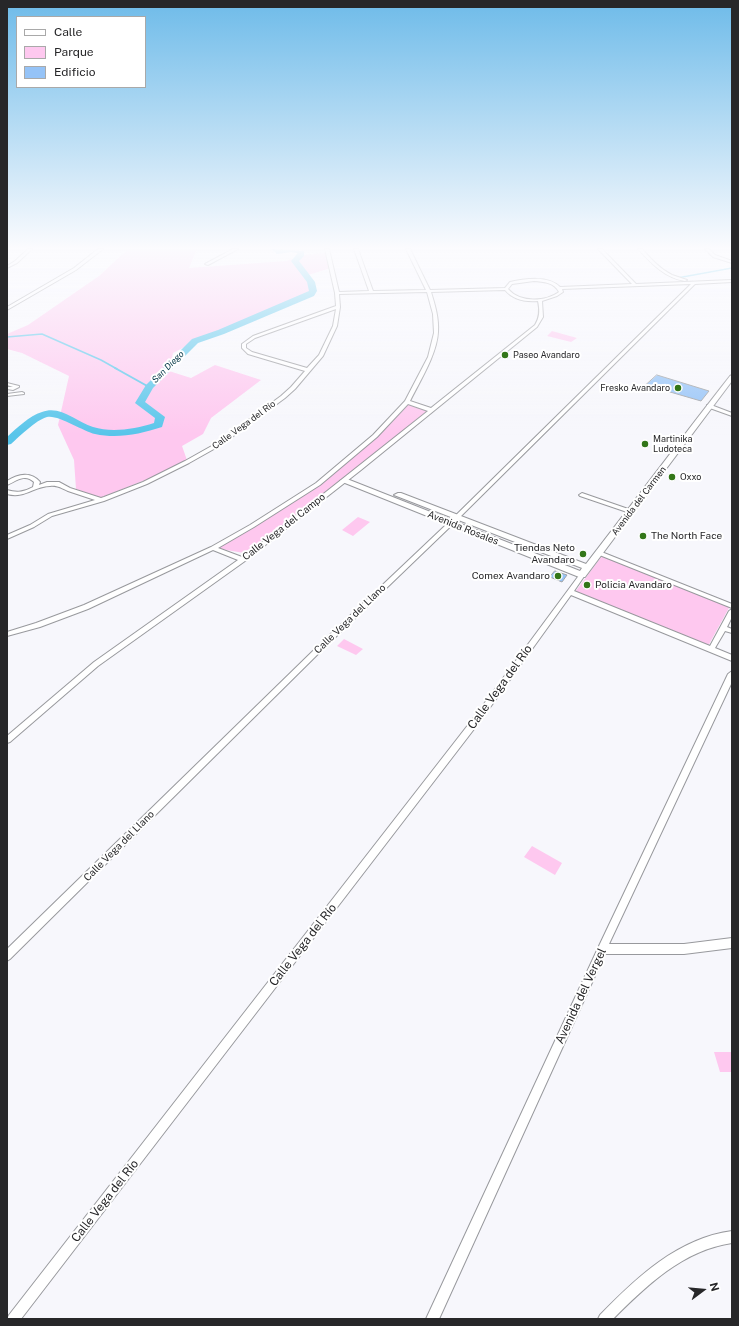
<!DOCTYPE html>
<html>
<head>
<meta charset="utf-8">
<style>
  body { margin:0 }
  #map { position:relative; width:739px; height:1326px; overflow:hidden; background:#f7f7fc; font-family:"Public Sans",sans-serif }
  canvas { display:block }
  .frame { position:absolute; inset:0; border:8px solid #272729; pointer-events:none }
  .legend { position:absolute; left:16px; top:16px; width:130px; height:72px; box-sizing:border-box; background:#fff; border:1px solid #a9a9a9; margin:0; padding:5px 7px; list-style:none; font-size:12px; color:#272729 }
  .legend li { display:flex; align-items:center; gap:8px; height:20px }
  .legend b { width:20px; border:1px solid #a9a9a9 }
  .north { position:absolute; left:683px; top:1270px; width:40px; height:40px; -webkit-text-stroke:3px #fff; paint-order:stroke; rotate:74deg; font-size:11px; font-weight:700; line-height:16px; text-align:center; color:#272729 }
  .north::after { content:''; display:block; margin:auto; width:14px; height:18px; background:#272729; clip-path:polygon(50% 0,100% 100%,50% 72%,0 100%) }
</style>
</head>
<body>
<div id="map">
<canvas width="739" height="1326"></canvas>
<div class="frame"></div>
<ul class="legend">
<li><b style="height:5px;background:#fff"></b>Calle</li>
<li><b style="height:11px;background:#fec8ef"></b>Parque</li>
<li><b style="height:11px;background:#95c3f7"></b>Edificio</li>
</ul>
<div class="north">N</div>
</div>
<script>
const context = document.querySelector('canvas').getContext('2d');
context.lineJoin = 'round';
function fill(path, color) { context.fillStyle = color; context.fill(path, 'evenodd'); }
function strokePath(path, color, width, dash) { context.strokeStyle = color; context.lineWidth = width; context.lineCap = dash ? 'butt' : 'round'; context.setLineDash(dash || []); context.stroke(path); }
function drawText(font, color, halo, rows, align = 'center') {
  context.font = font + ' "Public Sans",sans-serif'; context.lineWidth = 4; context.setLineDash([]); context.textBaseline = 'middle'; context.strokeStyle = halo; context.fillStyle = color; for (const [text, x, y, turn = 0] of rows) {
    context.save(); context.translate(x, y); context.rotate((+turn || 0) * Math.PI / 180); context.textAlign = isNaN(turn) ? turn : align; if (halo) context.strokeText(text, 0, 0); context.fillText(text, 0, 0); context.restore();
  }
}
const green = new Path2D(`
  M 128,249 L 197,249 L 189,268 L 286,261 L 304,255 L 325,253 L 331,268 L 308,275 L 314,291 L 310,296 L 220,333 L 196,341 L 173,353 L 169,371 L 191,378 L 215,365 L 261,380 L 211,418 L 203,434 L 182,446 L 188,463 L 100,498 L 76,489 L 74,460 L 58,425 L 69,376 L 22,353 L 7,349 L 7,334 L 28,325 L 99,276 Z
  M 552,331 L 577,338 L 571,342 L 547,336 Z
  M 407,403 L 430,410 L 283,525 L 244,553 L 215,548 L 326,479 Z
  M 358,517 L 370,522 L 353,536 L 342,530 Z
  M 602,556 L 730,606 L 707,648 L 575,592 Z
  M 344,639 L 363,649 L 356,655 L 337,646 Z
  M 532,846 L 562,863 L 555,875 L 524,857 Z
  M 714,1052 L 732,1052 L 732,1072 L 720,1072 Z`);
const streamFar1 = new Path2D(`
  M 677,278 L 732,268
  M 7,337 L 42,334 L 101,360 L 117,369`);
const stream = new Path2D(`
  M 115,368 L 149,387`);
const river = new Path2D(`
  M 271,249 L 304,251 L 304,256 L 299,261 L 315,282 L 317,291 L 314,296 L 224,334 L 198,343 L 153,388 L 145,402 L 165,417 L 162,427 C 140,434 118,439 95,434 C 83,431 57,414 47,417 C 36,420 20,436 11,444 L 7,445 L 7,437 C 17,428 29,416 42,412 C 61,405 76,422 93,427 C 112,433 135,429 154,423 L 155,418 L 135,403 L 146,385 L 192,339 L 218,330 L 309,291 L 307,282 L 291,261 L 298,253 L 291,252 L 277,254 Z`);
const building = new Path2D(`
  M 657,375 L 709,391 L 701,401 L 646,385 Z
  M 555,571 L 567,575 L 562,582 L 550,577 Z`);
const street = new Path2D(`
  M 28,249 L 32,249 L 17,263 L 7,268 L 7,266 L 15,261 Z
  M 98,249 L 103,249 L 76,270 L 7,310 L 7,307 L 74,268 Z
  M 233,249 L 238,249 L 208,265 L 205,264 Z
  M 325,249 L 329,249 L 339,292 L 369,291 L 354,249 L 358,249 L 373,291 L 426,290 L 406,249 L 410,249 L 430,290 L 505,288 L 510,282 C 525,279 548,275 560,287 L 632,284 L 598,249 L 602,249 L 636,284 L 732,280 L 732,282 L 695,284 L 453,524 L 321,651 L 10,959 L 7,961 L 7,949 L 317,647 L 449,522 L 691,284 L 562,289 L 563,292 L 557,296 L 542,301 L 543,317 L 537,327 L 361,470 L 245,561 L 98,666 L 10,742 L 7,743 L 7,736 L 94,662 L 238,560 L 213,550 L 88,609 L 40,627 L 7,636 L 7,632 L 36,623 L 84,605 L 211,547 L 250,525 L 316,483 L 373,435 L 405,401 L 428,357 L 434,333 L 433,314 L 427,292 L 339,294 L 340,307 L 337,326 L 323,356 L 295,389 L 285,398 L 221,445 L 189,463 L 147,484 L 104,501 L 52,516 L 34,527 L 7,539 L 7,535 L 30,525 L 48,514 L 95,500 C 86,497 77,494 68,491 C 61,488 57,485 50,486 C 34,486 25,499 7,494 L 7,490 C 17,493 24,492 33,487 L 34,482 C 25,473 16,481 7,485 L 7,481 C 18,474 31,471 40,482 L 39,485 L 47,482 L 59,482 L 70,488 L 101,498 L 104,497 L 143,482 L 185,461 L 217,443 L 281,396 L 291,387 L 305,371 L 248,354 L 242,348 L 242,344 L 253,336 L 336,306 L 335,293 ZM 534,281 C 544,282 554,282 559,292 C 545,302 520,303 508,289 L 512,284 ZM 505,290 C 513,300 526,302 538,301 C 540,310 540,317 535,325 L 431,408 L 410,401 C 420,381 437,354 438,332 C 439,318 435,305 431,292 ZM 336,309 L 333,326 L 319,355 L 307,368 L 252,352 L 246,348 L 246,344 L 255,338 ZM 408,404 L 428,411 L 254,549 L 242,557 L 218,548 L 254,527 L 320,485 L 377,437 Z
  M 638,249 L 642,249 C 651,259 660,269 672,275 C 677,277 682,278 687,280 L 685,281 C 665,278 652,264 638,249 Z
  M 705,249 L 709,249 L 715,255 L 732,261 L 732,263 L 713,257 Z
  M 7,383 L 19,386 L 19,387 L 13,390 L 7,389 L 7,387 L 13,387 L 7,385 Z
  M 22,392 L 24,393 L 24,394 L 7,396 L 7,394 Z
  M 707,405 L 711,405 L 732,413 L 732,416 L 707,407 Z
  M 582,493 L 634,511 L 635,512 L 632,514 L 630,513 L 580,496 L 579,495 Z
  M 599,551 L 732,604 L 732,608 L 597,554 L 596,553 Z
  M 582,573 L 585,575 L 574,591 L 710,646 L 729,611 L 732,609 L 732,617 L 727,627 L 732,629 L 732,633 L 725,631 L 715,648 L 732,655 L 732,661 L 571,595 L 481,720 L 21,1319 L 7,1319 L 9,1315 L 475,716 L 580,574 Z
  M 732,671 L 732,682 L 609,944 L 684,944 L 732,938 L 732,948 L 684,954 L 605,954 L 439,1319 L 426,1319 L 599,946 L 728,674 Z
  M 732,1231 L 732,1243 C 683,1250 646,1286 613,1319 L 598,1319 L 600,1315 C 636,1278 678,1238 732,1231 Z`);
const secondary = new Path2D(`
  M 732,375 L 732,381 L 585,577 L 579,577 L 340,481 L 344,479 L 347,479 L 580,571 L 582,568 L 394,495 L 398,493 L 401,493 L 586,564 C 635,501 681,438 730,376 Z`);
const markers = [
  [505,355,4,"#327618"],
  [678,388,4,"#327618"],
  [645,444,4,"#327618"],
  [672,477,4,"#327618"],
  [643,536,4,"#327618"],
  [583,554,4,"#327618"],
  [558,576,4,"#327618"],
  [587,585,4,"#327618"]
];
const farPoinames = [
  ["Paseo Avandaro",513,355],
  ["Fresko Avandaro",670,388,"right"],
  ["Martinika",653,439],
  ["Ludoteca",653,449],
  ["Oxxo",680,477]
];
const farWaternames = [
  ["San Diego",168,367,-45]
];
const farStreetnames = [
  ["Calle Vega del Río",244,425,-36],
  ["Avenida del Carmen",639,501,-53]
];
const streetNames = [
  ["Calle Vega del Campo",284,527,-38],
  ["Avenida Rosales",463,528,22],
  ["Calle Vega del Llano",350,619,-44],
  ["Calle Vega del Llano",119,846,-45]
];
const poiNames = [
  ["The North Face",651,536],
  ["Tiendas Neto",575,548,"right"],
  ["Avandaro",575,560,"right"],
  ["Comex Avandaro",550,576,"right"],
  ["Policia Avandaro",595,585]
];
const nearStreetnames = [
  ["Calle Vega del Río",500,687,-54],
  ["Calle Vega del Río",303,945,-52],
  ["Avenida del Vergel",581,996,-65],
  ["Calle Vega del Río",105,1201,-52]
];
fill(green, '#fec8ef');
strokePath(streamFar1, '#58c5ea', 1.5);
strokePath(stream, '#58c5ea', 2);
fill(river, '#58c5ea');
fill(building, '#95c3f7');
strokePath(building, '#a0a3a7', 1);
strokePath(street, '#98999d', 2);
strokePath(secondary, '#98999d', 2);
fill(street, '#fff');
fill(secondary, '#fff');
const sky = context.createLinearGradient(0, 0, 0, 435);
sky.addColorStop(0, '#6ebbe9');
sky.addColorStop(0.57, '#fbfbfe');
sky.addColorStop(1, '#fbfbfe00');
context.fillStyle = sky;
context.fillRect(0, 0, 739, 435);
for (const [x, y, r, color] of markers) { const dot = new Path2D(); dot.arc(x, y, r, 0, 2 * Math.PI); context.fillStyle = color; context.fill(dot); strokePath(dot, '#fff', 1.5); }
drawText('9px', '#272729', '#fff', farPoinames, 'left');
drawText('italic 9px', '#023646', '#fff', farWaternames);
drawText('9px', '#272729', '#fff', farStreetnames);
drawText('10px', '#272729', '#fff', streetNames);
drawText('10px', '#272729', '#fff', poiNames, 'left');
drawText('12px', '#272729', '#fff', nearStreetnames);
</script>
</body>
</html>
